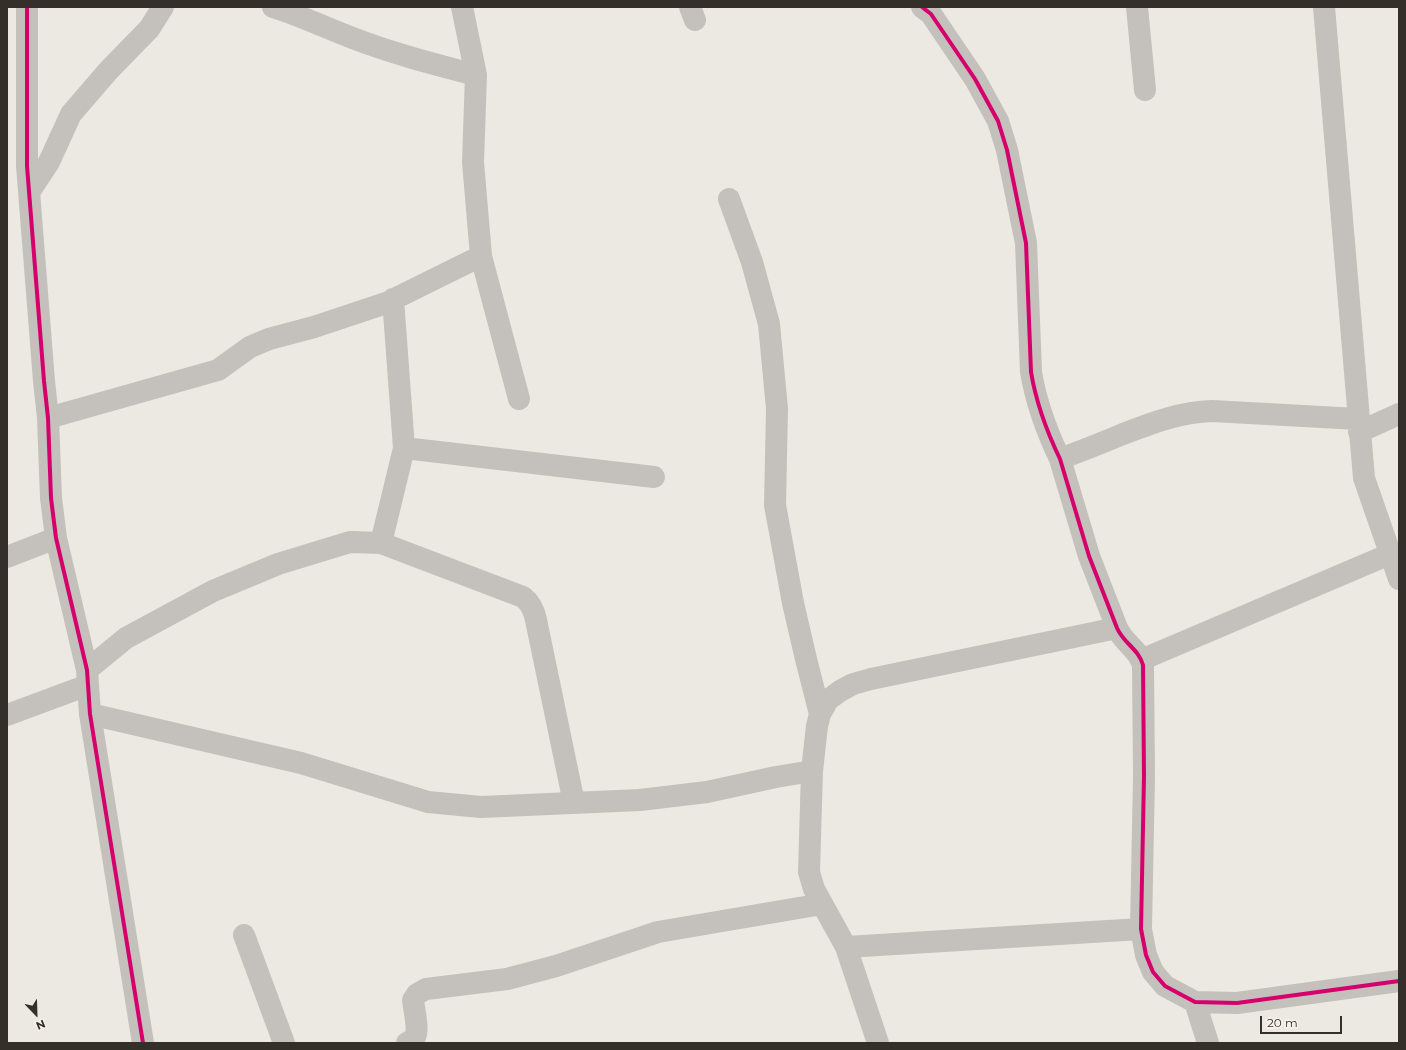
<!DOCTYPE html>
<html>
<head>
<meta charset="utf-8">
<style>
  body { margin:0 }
  #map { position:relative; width:1406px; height:1050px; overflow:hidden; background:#ece9e2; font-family:Montserrat,sans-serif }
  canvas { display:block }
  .frame { position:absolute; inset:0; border:8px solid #352f2a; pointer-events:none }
  .north { position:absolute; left:16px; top:994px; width:40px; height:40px; -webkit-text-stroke:3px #f8f3ea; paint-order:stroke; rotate:157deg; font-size:11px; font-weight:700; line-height:16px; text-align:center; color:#352f2a }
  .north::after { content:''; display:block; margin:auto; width:14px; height:18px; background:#352f2a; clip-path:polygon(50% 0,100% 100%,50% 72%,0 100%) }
  .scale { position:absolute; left:1260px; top:1016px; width:82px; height:18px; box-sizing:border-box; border:2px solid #352f2a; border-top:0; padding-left:5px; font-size:12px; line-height:14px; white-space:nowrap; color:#352f2a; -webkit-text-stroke:3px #f8f3ea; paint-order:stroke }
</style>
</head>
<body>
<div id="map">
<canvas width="1406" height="1050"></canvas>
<div class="frame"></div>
<div class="north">N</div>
<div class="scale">20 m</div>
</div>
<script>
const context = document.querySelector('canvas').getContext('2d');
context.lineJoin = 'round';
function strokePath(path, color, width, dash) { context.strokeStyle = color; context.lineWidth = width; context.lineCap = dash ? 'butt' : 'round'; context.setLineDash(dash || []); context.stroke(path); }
const minor = new Path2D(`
  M 27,7 L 27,166 L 44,381 L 48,418 L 51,498 L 56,538 L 87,670 L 90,714 L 143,1043
  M 273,7 C 299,15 324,27 350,37 C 391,53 433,64 476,75
  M 462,7 L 476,75 L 473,162 L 481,256 L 519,399
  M 690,7 L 695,20
  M 922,7 L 931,14 L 975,79 L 998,121 L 1007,150 L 1026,243 L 1031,372 C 1036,402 1047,432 1060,459 L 1089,556 L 1117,628 C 1124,644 1138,648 1143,665 L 1144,776 L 1141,929 L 1146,955 L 1153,972 L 1165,986 L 1195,1002 L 1237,1003 L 1399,981
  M 1137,7 L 1145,90
  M 1324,7 L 1364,478 L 1399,579
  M 30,191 L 49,162 L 71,114 L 109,70 L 149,29 L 163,7
  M 729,199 L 752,262 L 769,324 L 777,409 L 775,505 L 793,603 L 806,659 L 820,714
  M 48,418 L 218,370 L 250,347 L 269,339 L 314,327 L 386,303 L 481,256
  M 1359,432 L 1399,414
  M 404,448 L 654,477
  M 1060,459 C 1081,451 1102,443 1123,434 C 1152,423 1180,412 1212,411 L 1358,419
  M 381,543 L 404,448 L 393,299
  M 7,557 L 56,538
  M 1141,660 L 1390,554
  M 87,670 L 126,638 L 213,591 L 278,564 L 350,542 L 381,543 L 523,597 C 531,603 534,610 536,620 L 574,803
  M 90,714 L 301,763 L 428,802 L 481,807 L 640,800 L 707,792 L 776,777 L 812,771
  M 7,715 L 88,685
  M 244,935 L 284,1043
  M 846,947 L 1141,929
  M 1195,1002 L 1208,1043
  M 407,1043 C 410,1041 413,1040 415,1037 C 419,1029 414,1010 413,1000 L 417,994 L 426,989 L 507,979 L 556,966 L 658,932 L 822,904
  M 878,1043 L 846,947 L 814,889 L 809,872 L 812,771 L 817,726 L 820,714 L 828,700 L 840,691 L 853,684 L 871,679 L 1117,628`);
const cycleway = new Path2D(`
  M 27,7 L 27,166 L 44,381 L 48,418 L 51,498 L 56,538 L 87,670 L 90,714 L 143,1043
  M 922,7 L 931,14 L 975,79 L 998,121 L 1007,150 L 1026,243 L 1031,372 C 1036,402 1047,432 1060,459 L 1089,556 L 1117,628 C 1124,644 1138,648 1143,665 L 1144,776 L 1141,929 L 1146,955 L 1153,972 L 1165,986 L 1195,1002 L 1237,1003 L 1399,981`);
strokePath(minor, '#c4c0bb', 22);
strokePath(cycleway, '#d6006c', 4);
</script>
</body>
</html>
